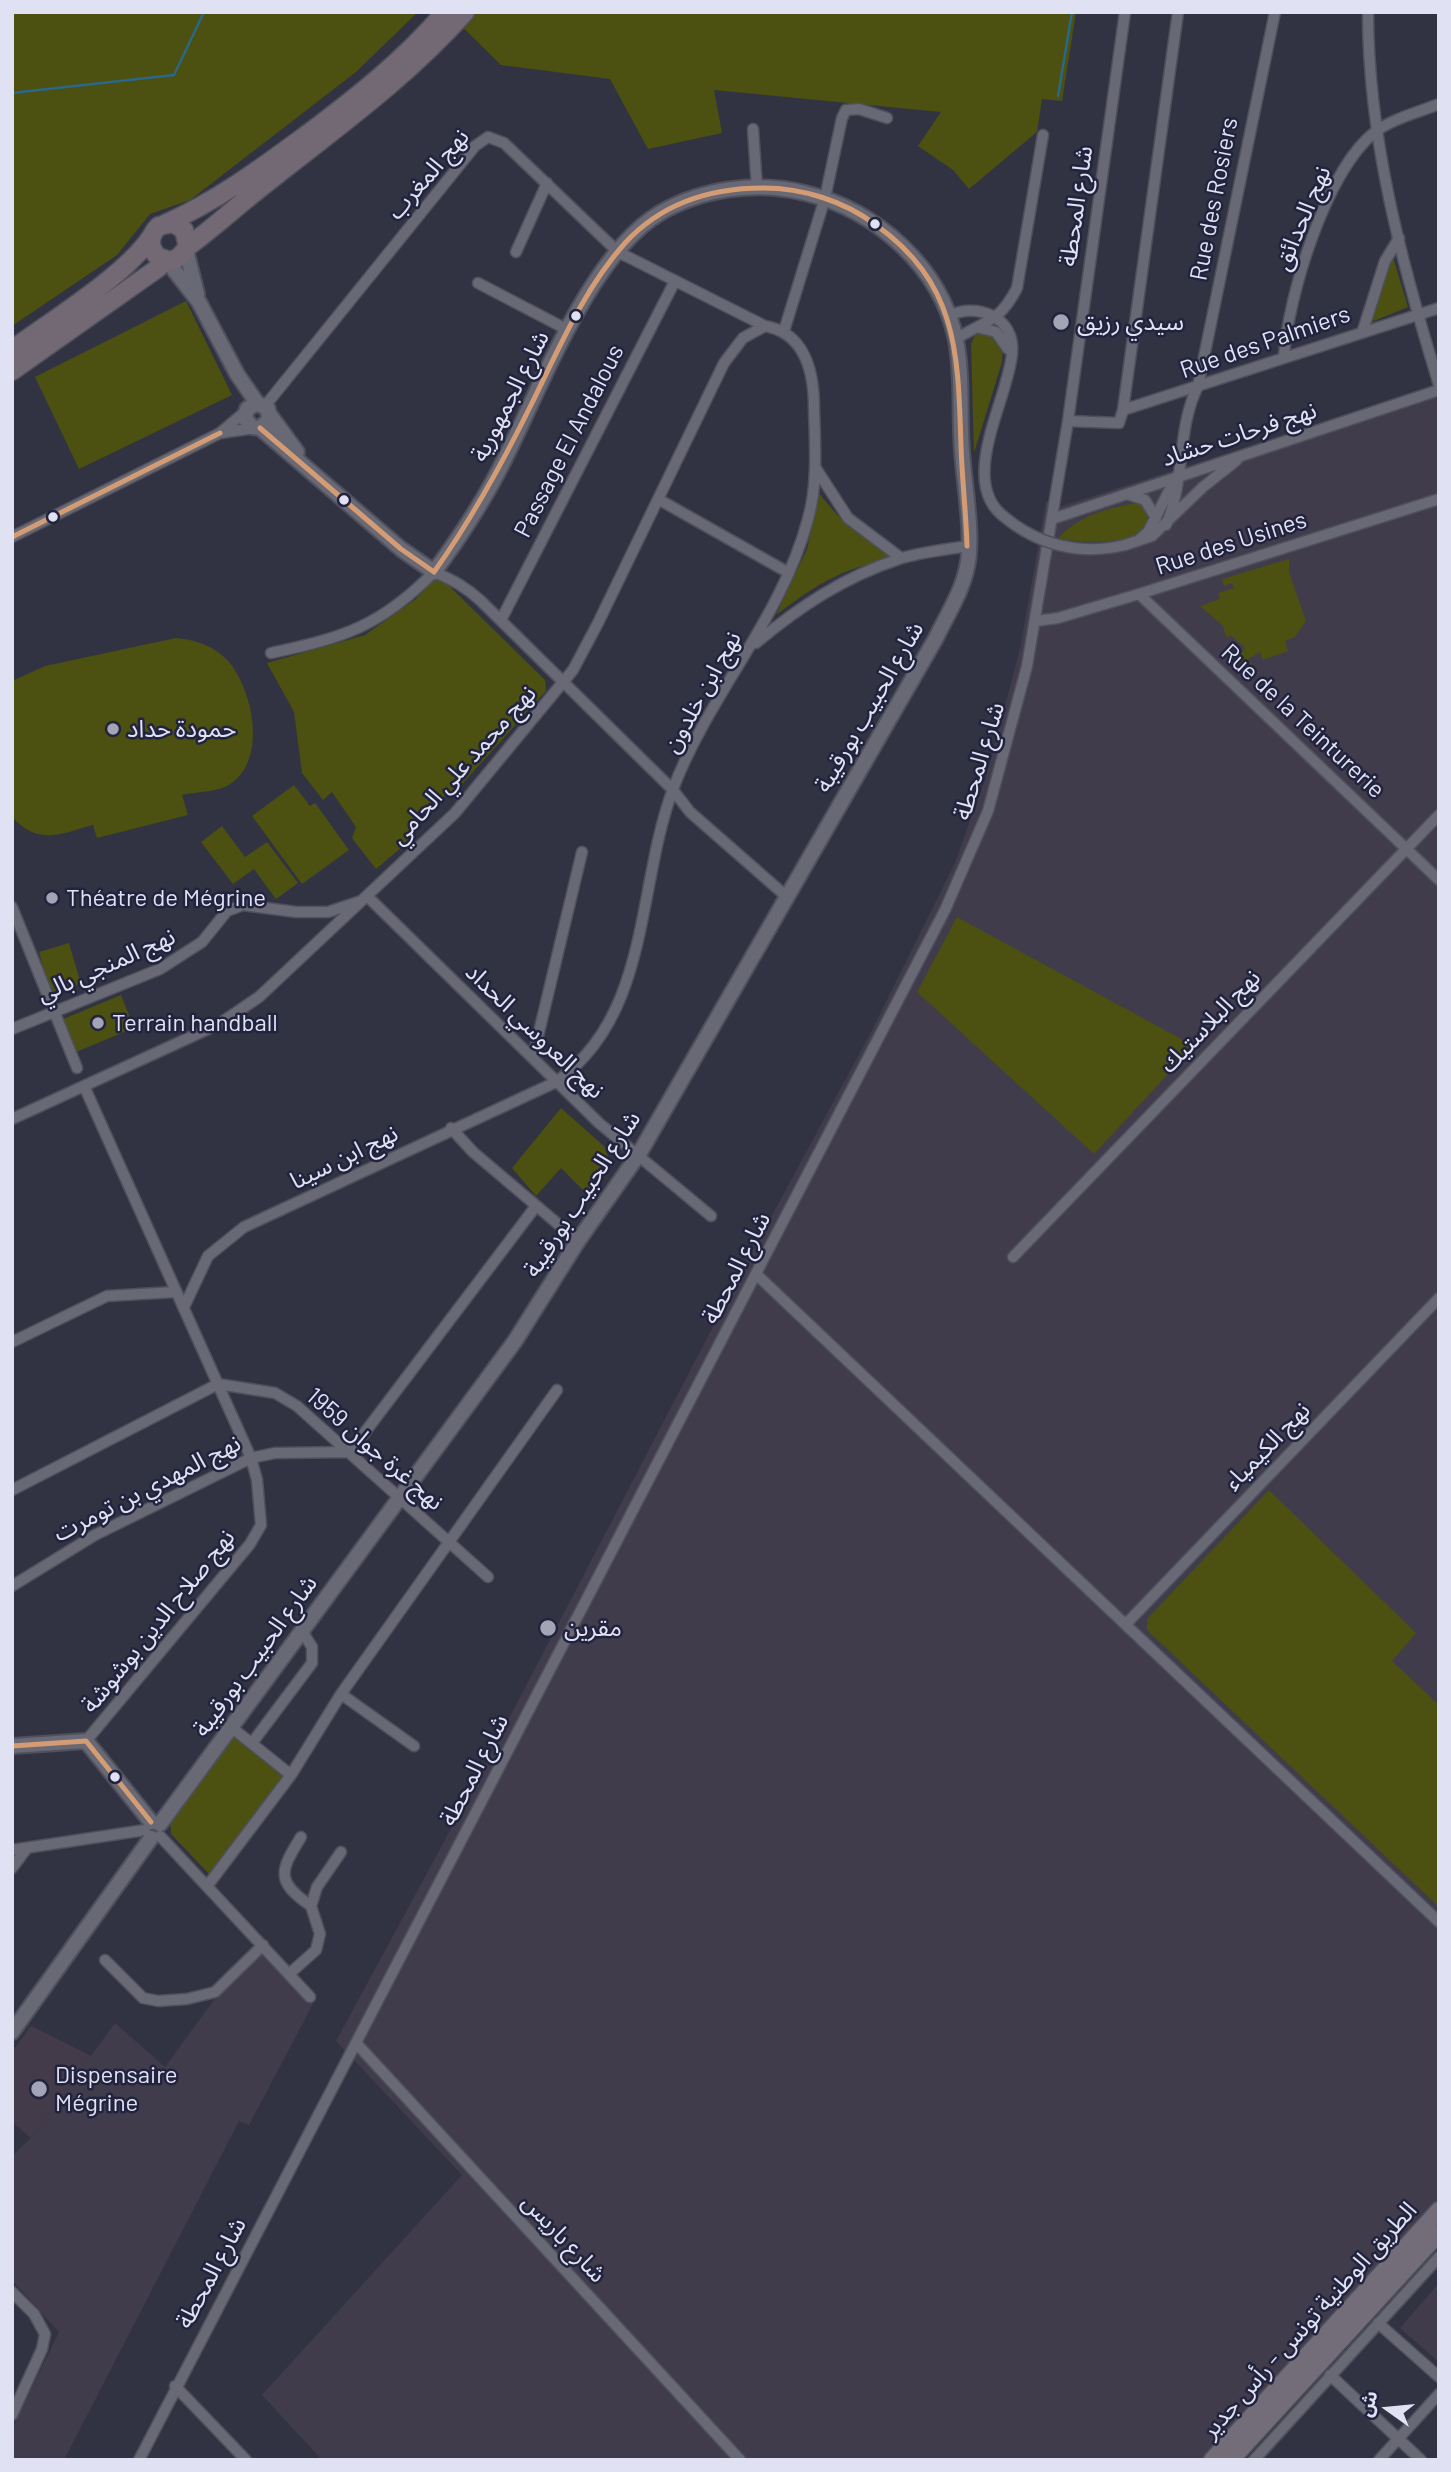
<!DOCTYPE html>
<html>
<head>
<meta charset="utf-8">
<style>
  body { margin:0 }
  #map { position:relative; width:1451px; height:2472px; overflow:hidden; background:#323342; font-family:Barlow,"Noto Sans Arabic",sans-serif }
  canvas { display:block }
  .frame { position:absolute; inset:0; border:14px solid #e0e2f4; pointer-events:none }
  .north { position:absolute; left:1353px; top:2374px; width:70px; height:70px; -webkit-text-stroke:5px #22233e; paint-order:stroke; rotate:285deg; font-size:19px; font-weight:700; line-height:28px; text-align:center; color:#e0e2f4 }
  .north::after { content:''; display:block; margin:auto; width:24px; height:32px; background:#e0e2f4; clip-path:polygon(50% 0,100% 100%,50% 72%,0 100%) }
</style>
</head>
<body>
<div id="map">
<canvas width="1451" height="2472"></canvas>
<div class="frame"></div>
<div class="north">ش</div>
</div>
<script>
const context = document.querySelector('canvas').getContext('2d');
context.lineJoin = 'round';
function fill(path, color) { context.fillStyle = color; context.fill(path, 'evenodd'); }
function strokePath(path, color, width, dash) { context.strokeStyle = color; context.lineWidth = width; context.lineCap = dash ? 'butt' : 'round'; context.setLineDash(dash || []); context.stroke(path); }
function drawText(font, color, halo, rows, align = 'center') {
  context.font = font + ' Barlow,"Noto Sans Arabic",sans-serif'; context.lineWidth = 5; context.setLineDash([]); context.textBaseline = 'middle'; context.strokeStyle = halo; context.fillStyle = color; for (const [text, x, y, turn = 0] of rows) {
    context.save(); context.translate(x, y); context.rotate((+turn || 0) * Math.PI / 180); context.textAlign = isNaN(turn) ? turn : align; if (halo) context.strokeText(text, 0, 0); context.fillText(text, 0, 0); context.restore();
  }
}
const industrial = new Path2D(`
  M 1439,386 L 1439,2199 L 1205,2460 L 322,2460 L 262,2395 L 462,2175 L 336,2041 L 466,1801 L 742,1271 L 870,1034 L 954,865 L 986,777 L 1020,649 L 1046,501 L 1062,506 Z
  M 254,1945 L 313,2004 L 249,2125 L 239,2121 L 64,2460 L 12,2460 L 12,2429 L 59,2332 L 12,2280 L 12,2156 L 31,2138 L 115,2023 L 165,2067 Z
  M 1439,2283 L 1439,2362 L 1400,2328 Z`);
const medical = new Path2D(`
  M 31,2026 L 91,2056 L 31,2138 L 12,2122 L 12,2052 Z`);
const green = new Path2D(`
  M 12,12 L 418,12 L 356,72 L 190,200 L 150,214 L 117,255 L 12,326 Z
  M 447,12 L 1076,12 L 1062,101 L 1042,99 L 1037,132 L 969,189 L 953,170 L 918,146 L 941,112 L 714,90 L 722,133 L 648,149 L 610,79 L 501,65 Z
  M 1392,254 L 1408,307 L 1374,321 L 1371,315 Z
  M 186,301 L 232,395 L 79,469 L 35,377 Z
  M 981,332 L 996,335 L 1003,349 L 1002,362 L 974,453 L 971,344 L 975,335 Z
  M 819,493 C 845,527 863,540 901,558 C 845,566 820,582 776,615 L 807,549 Z
  M 1141,503 L 1147,508 C 1156,550 1083,542 1058,539 C 1075,517 1113,505 1141,503 Z
  M 1289,559 L 1289,572 L 1306,621 L 1295,637 L 1285,641 L 1288,651 L 1263,660 L 1260,652 L 1247,660 L 1256,668 L 1251,674 L 1236,660 L 1245,648 L 1232,636 L 1226,637 L 1223,626 L 1200,606 L 1220,599 L 1218,593 L 1234,588 L 1232,583 L 1224,586 L 1222,579 Z
  M 438,575 L 545,680 L 546,691 L 453,794 L 446,795 L 408,833 L 408,842 L 376,869 L 352,838 L 356,827 L 332,792 L 323,800 L 302,773 L 294,712 L 267,663 L 365,635 L 416,599 Z
  M 176,638 C 196,640 215,646 229,662 C 254,692 269,766 225,787 C 213,792 195,792 182,795 L 188,815 L 97,838 L 93,825 C 60,834 39,846 12,817 L 12,681 L 45,666 Z
  M 294,785 L 310,806 L 315,803 L 349,850 L 302,884 L 252,816 Z
  M 222,826 L 245,857 L 267,842 L 298,883 L 276,899 L 254,869 L 233,884 L 201,842 Z
  M 957,917 L 1194,1046 L 1094,1154 L 917,992 Z
  M 69,943 L 81,984 L 50,993 L 39,952 Z
  M 121,995 L 134,1028 L 76,1052 L 63,1019 Z
  M 561,1108 L 607,1149 L 608,1162 L 587,1194 L 561,1168 L 536,1196 L 512,1168 Z
  M 1269,1490 L 1416,1633 L 1392,1661 L 1439,1705 L 1439,1907 L 1147,1630 L 1147,1619 Z
  M 232,1735 L 288,1769 L 212,1877 L 171,1834 L 170,1818 Z`);
const stream = new Path2D(`
  M 12,93 L 174,75 L 204,12
  M 1058,96 L 1072,12`);
const street = new Path2D(`
  M 1368,12 C 1368,139 1402,264 1439,385
  M 753,129 L 757,188
  M 516,252 L 547,183
  M 478,283 L 568,330
  M 948,316 C 977,302 1016,317 1012,354 C 1008,399 959,479 1002,515
  M 980,328 L 996,332 L 1008,349
  M 1363,330 L 1385,261 L 1399,238
  M 784,331 L 825,198 L 842,118 L 846,110 L 859,109 L 887,118
  M 956,339 C 986,320 999,323 1017,288 L 1043,135
  M 1284,356 C 1288,297 1326,170 1375,132 C 1392,119 1419,112 1439,104
  M 1123,410 L 1178,12
  M 246,411 L 220,433 L 255,428
  M 1068,421 L 1119,423 L 1123,410 L 1439,308
  M 815,467 L 848,518 L 901,558
  M 1127,494 L 1145,500 L 1156,518
  M 658,499 L 789,573
  M 1052,519 L 1439,390
  M 1166,525 C 1186,481 1176,430 1198,386 L 1275,12
  M 12,537 L 220,433
  M 1140,539 L 1148,532 L 1176,477
  M 1125,545 L 1152,536 L 1203,487 L 1237,460
  M 1139,594 L 1439,880
  M 501,620 L 675,281
  M 1036,621 L 1058,618 L 1139,594 L 1439,499
  M 756,643 C 799,607 844,577 899,559 C 920,552 945,550 967,546
  M 271,653 C 343,638 381,626 434,572 C 453,580 466,587 481,601 L 673,790 L 690,812 L 787,897
  M 368,897 L 599,1123 L 711,1216
  M 12,907 L 77,1068
  M 12,1029 L 160,969 L 202,942 L 227,911 L 243,905 L 296,912 L 328,912 L 361,901
  M 533,1057 L 582,852
  M 84,1086 L 251,1458 L 257,1480 L 261,1525 L 250,1544 L 86,1741
  M 12,1119 L 219,1024 L 259,997 L 455,813 L 573,670 L 598,623 L 724,363 L 743,338 L 765,326
  M 451,1128 L 473,1152 L 578,1241
  M 1013,1257 L 1439,815
  M 756,1274 L 1439,1922
  M 184,1307 L 208,1256 L 244,1227 L 556,1082 C 651,1014 636,889 673,789 C 709,694 782,618 808,519 C 818,484 815,444 814,408 C 814,372 805,333 765,326 L 618,252 L 504,143 L 488,137 L 475,146 L 265,406
  M 12,1342 L 107,1296 L 175,1292
  M 12,1490 L 218,1384 L 275,1393 L 297,1406 L 488,1577
  M 12,1586 L 95,1535 L 251,1458 L 275,1453 L 350,1452 L 536,1206
  M 1127,1623 L 1439,1298
  M 341,1694 L 414,1746
  M 231,1727 L 291,1775
  M 252,1743 L 312,1663 L 312,1647 L 302,1631
  M 160,1836 L 310,1997
  M 301,1837 C 280,1871 275,1881 311,1906
  M 12,1850 L 145,1830
  M 12,1868 L 27,1848
  M 208,1885 L 291,1775 L 341,1694 L 557,1390
  M 105,1960 L 143,1998 L 158,2001 L 187,1999 L 215,1992 L 263,1945
  M 289,1974 L 316,1950 L 320,1934 L 311,1906 L 317,1887 L 341,1852
  M 357,2044 L 740,2460
  M 12,2292 L 34,2314 L 45,2334 L 42,2349 L 12,2415
  M 1378,2323 L 1439,2377
  M 1330,2375 L 1421,2460
  M 175,2386 L 246,2460
  M 139,2460 L 945,910 L 988,811 L 1027,666 L 1068,421 L 1125,12
  M 1254,2460 L 1439,2257
  M 1379,2460 L 1439,2394`);
const secondary = new Path2D(`
  M 186,250 L 197,294
  M 167,261 L 199,302 L 237,374 L 257,403 L 268,409 L 269,420 L 260,428 L 252,427 L 245,418 L 247,409 L 257,403
  M 270,415 L 297,452
  M 12,1746 L 86,1741 L 151,1822
  M 160,1824 L 515,1341 L 578,1241 L 639,1154 L 936,638 C 947,615 962,592 967,567 C 974,537 964,483 962,451 C 959,414 963,377 956,340 C 941,267 876,210 805,193 C 758,181 703,188 660,213 C 587,256 537,399 497,474 C 479,508 457,541 434,572 L 401,549 L 260,428
  M 12,2032 L 151,1838`);
const primary = new Path2D(`
  M 1212,2460 L 1439,2210
  M 1231,2460 L 1439,2233`);
const highway = new Path2D(`
  M 165,224 C 217,201 260,169 305,136 C 356,98 404,60 445,12
  M 188,247 L 184,230 L 173,223 L 159,226 C 149,235 148,247 158,257 L 170,261 C 182,258 183,251 190,245 C 209,231 226,216 244,201 C 320,139 399,86 465,12
  M 12,350 C 51,321 126,275 151,237
  M 12,371 L 158,268 L 164,260`);
const streetBridge = new Path2D(`
  M 1002,515 C 1037,545 1080,556 1125,545`);
const bus1 = new Path2D(`
  M 260,428 L 401,549 L 434,572 C 472,519 503,462 532,403 C 559,348 584,289 625,243 C 661,204 710,188 763,188 C 803,188 844,201 876,225 C 958,284 958,353 961,446 C 962,479 966,512 967,546
  M 12,537 L 220,433
  M 12,1746 L 86,1741 L 151,1822`);
const markers = [
  [875,224,6,"#e0e2f4"],
  [576,316,6,"#e0e2f4"],
  [1061,322,9,"#a3a5b6"],
  [344,500,6,"#e0e2f4"],
  [53,517,6,"#e0e2f4"],
  [113,729,7,"#a3a5b6"],
  [52,898,7,"#a3a5b6"],
  [98,1023,7,"#a3a5b6"],
  [548,1628,9,"#a3a5b6"],
  [115,1777,6,"#e0e2f4"],
  [39,2089,9,"#a3a5b6"]
];
const streetNames = [
  ["نهج المغرب",428,174,-49],
  ["Rue des Rosiers",1214,199,-79],
  ["شارع المحطة",1076,206,-82],
  ["نهج الحدائق",1302,218,-67],
  ["Rue des Palmiers",1265,342,-19],
  ["شارع الجمهورية",510,396,-63],
  ["نهج فرحات حشاد",1239,434,-18],
  ["Passage El Andalous",569,441,-63],
  ["Rue des Usines",1231,543,-18],
  ["نهج ابن خلدون",702,692,-61],
  ["شارع الحبيب بورقيبة",869,707,-60],
  ["Rue de la Teinturerie",1303,721,43],
  ["شارع المحطة",979,761,-73],
  ["نهج محمد علي الحامي",463,765,-48],
  ["نهج المنجي بالي",106,965,-24],
  ["نهج البلاستيك",1210,1021,-46],
  ["نهج العروسي الحداد",535,1031,44],
  ["نهج ابن سينا",344,1157,-26],
  ["شارع الحبيب بورقيبة",582,1194,-57],
  ["شارع المحطة",736,1268,-63],
  ["نهج الكيمياء",1267,1446,-46],
  ["نهج غرة جوان 1959",375,1449,41],
  ["نهج المهدي بن تومرت",147,1488,-27],
  ["نهج صلاح الدين بوشوشة",158,1621,-51],
  ["شارع الحبيب بورقيبة",255,1656,-54],
  ["شارع المحطة",474,1770,-63],
  ["شارع باريس",564,2238,47],
  ["شارع المحطة",211,2273,-62],
  ["الطريق الوطنية تونس - رأس جدير",1309,2320,-48]
];
const poiNames = [
  ["سيدي رزيق",1077,322],
  ["حمودة حداد",127,729],
  ["Théatre de Mégrine",66,898],
  ["Terrain handball",112,1023],
  ["مقرين",564,1628],
  ["Dispensaire",55,2075],
  ["Mégrine",55,2103]
];
fill(industrial, '#403c4c');
fill(medical, '#433b4a');
fill(green, '#4c5010');
strokePath(stream, '#2a6788', 2.5);
strokePath(street, '#4f505d', 13);
strokePath(secondary, '#4f505d', 18);
strokePath(primary, '#4f505d', 19);
strokePath(highway, '#4f505d', 21);
strokePath(street, '#686975', 10);
strokePath(secondary, '#686975', 14);
strokePath(primary, '#736d79', 16);
strokePath(highway, '#726975', 18);
strokePath(streetBridge, '#4f505d', 13, []);
strokePath(streetBridge, '#686975', 10);
strokePath(bus1, '#d39c74', 5);
for (const [x, y, r, color] of markers) { const dot = new Path2D(); dot.arc(x, y, r, 0, 2 * Math.PI); context.fillStyle = color; context.fill(dot); strokePath(dot, '#22233e', 2.5); }
drawText('24px', '#e0e2f4', '#22233e', streetNames);
drawText('24px', '#e0e2f4', '#22233e', poiNames, 'left');
</script>
</body>
</html>
